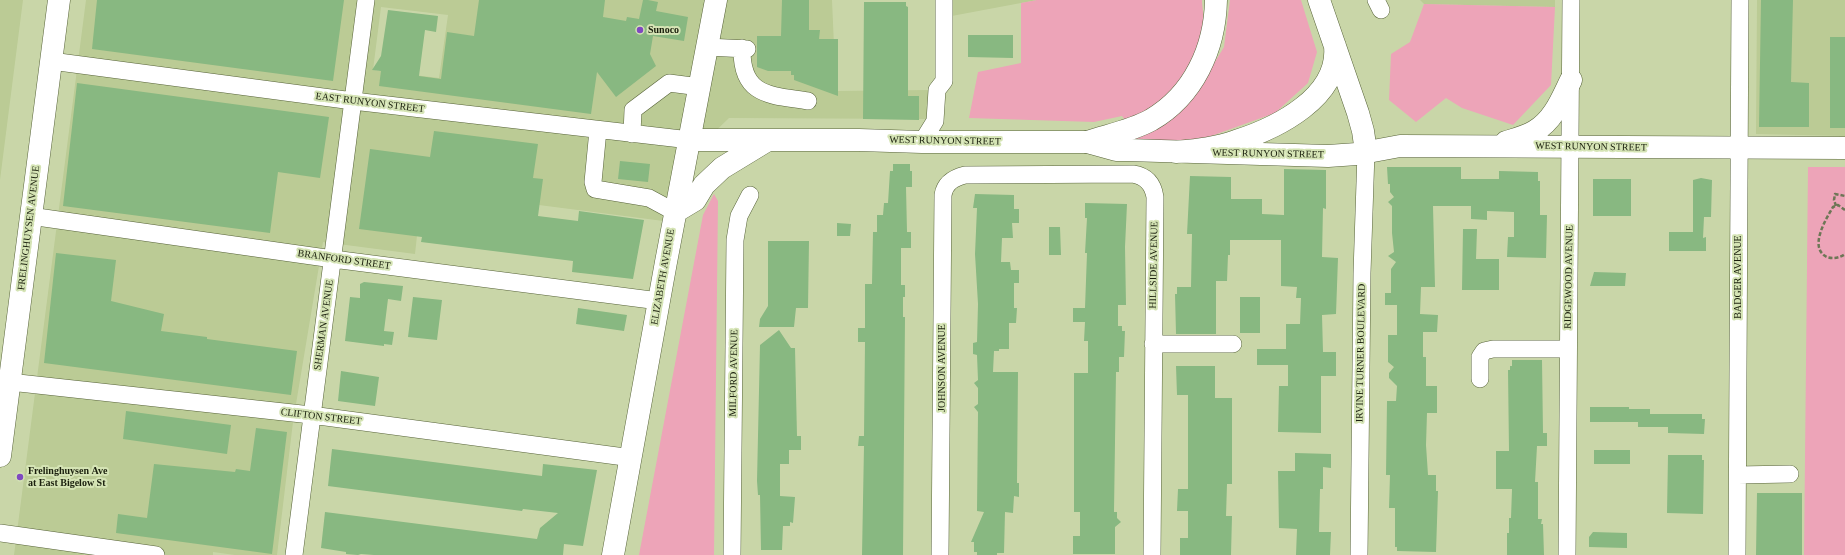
<!DOCTYPE html>
<html>
<head>
<meta charset="utf-8">
<style>
  body { margin:0 }
  canvas { display:block; background:#c9d6a8 }
</style>
</head>
<body>
<canvas width="1845" height="555"></canvas>
<script>
const context = document.querySelector('canvas').getContext('2d');
context.lineJoin = 'round';
function fill(path, color) { context.fillStyle = color; context.fill(path, 'evenodd'); }
function strokePath(path, color, width, dash) { context.strokeStyle = color; context.lineWidth = width; context.lineCap = dash ? 'butt' : 'round'; context.setLineDash(dash || []); context.stroke(path); }
function drawText(font, color, halo, rows, align = 'center') {
  context.font = font + ' Georgia,serif'; context.lineWidth = 4; context.setLineDash([]); context.textBaseline = 'middle'; context.strokeStyle = halo; context.fillStyle = color; for (const [text, x, y, turn = 0] of rows) {
    context.save(); context.translate(x, y); context.rotate((+turn || 0) * Math.PI / 180); context.textAlign = isNaN(turn) ? turn : align; if (halo) context.strokeText(text, 0, 0); context.fillText(text, 0, 0); context.restore();
  }
}
const built = new Path2D(`
  M 0,0 L 23,0 L 0,180 Z
  M 86,0 L 832,0 L 836,91 L 929,90 L 927,119 L 729,118 L 691,155 L 679,223 L 422,190 L 415,254 L 323,242 L 293,422 L 277,555 L 235,555 L 213,552 L 213,555 L 14,555 ZM 381,7 L 448,15 L 439,78 L 373,70 Z
  M 941,0 L 1037,0 L 941,18 Z
  M 1420,0 L 1555,0 L 1555,7 L 1424,4 Z
  M 1757,0 L 1845,0 L 1845,136 L 1756,134 Z`);
const green = new Path2D(`
  M 1037,0 L 1202,0 C 1202,9 1205,19 1203,28 C 1198,60 1177,90 1150,108 C 1143,113 1133,117 1125,120 L 1122,116 L 1094,122 L 969,118 L 978,72 L 1021,63 L 1021,3 Z
  M 1230,0 L 1301,0 L 1317,52 L 1308,83 L 1275,113 L 1203,139 L 1132,142 L 1131,137 L 1194,96 L 1224,47 Z
  M 1424,4 L 1555,7 L 1551,85 L 1513,125 L 1462,108 L 1446,98 L 1416,122 L 1389,100 L 1391,54 L 1410,42 Z
  M 1808,167 L 1845,167 L 1845,555 L 1804,555 Z
  M 714,194 L 718,201 L 714,555 L 639,555 L 703,215 Z`);
const building = new Path2D(`
  M 97,0 L 344,0 L 333,81 L 92,49 Z
  M 479,0 L 605,0 L 603,17 L 626,21 L 627,17 L 639,19 L 643,0 L 648,0 L 658,2 L 656,11 L 688,17 L 684,41 L 653,36 L 650,54 L 656,66 L 616,97 L 597,72 L 591,114 L 379,86 L 381,71 L 372,70 L 381,56 L 388,10 L 438,16 L 436,32 L 425,30 L 419,76 L 441,79 L 447,32 L 474,36 Z
  M 782,0 L 809,0 L 809,30 L 820,30 L 819,39 L 838,39 L 838,96 L 794,80 L 794,75 L 791,75 L 791,71 L 768,71 L 757,67 L 757,36 L 781,36 Z
  M 1761,0 L 1793,0 L 1791,82 L 1809,83 L 1809,127 L 1759,127 Z
  M 864,2 L 906,2 L 906,6 L 908,7 L 908,96 L 919,96 L 919,120 L 863,119 Z
  M 968,35 L 1013,35 L 1013,58 L 968,57 Z
  M 1830,37 L 1845,37 L 1845,128 L 1830,128 Z
  M 77,83 L 329,117 L 320,178 L 278,172 L 270,233 L 63,206 Z
  M 434,131 L 538,144 L 533,178 L 543,179 L 538,216 L 578,221 L 579,211 L 644,220 L 633,279 L 572,272 L 573,261 L 421,242 L 422,237 L 359,229 L 370,149 L 430,157 Z
  M 620,161 L 650,164 L 648,182 L 618,179 Z
  M 893,164 L 910,164 L 910,171 L 912,171 L 912,187 L 906,187 L 907,232 L 911,232 L 911,248 L 901,248 L 901,285 L 905,285 L 905,297 L 903,297 L 903,317 L 905,317 L 903,555 L 862,555 L 864,446 L 858,446 L 859,436 L 864,436 L 865,342 L 858,342 L 858,328 L 865,328 L 865,284 L 872,284 L 873,232 L 877,232 L 877,215 L 883,215 L 884,203 L 888,203 L 890,171 L 893,171 Z
  M 1387,167 L 1461,167 L 1461,179 L 1499,179 L 1499,171 L 1538,172 L 1538,181 L 1540,181 L 1540,215 L 1547,215 L 1546,258 L 1507,257 L 1508,237 L 1514,237 L 1514,212 L 1487,211 L 1487,220 L 1471,219 L 1471,206 L 1433,206 L 1435,287 L 1421,287 L 1420,314 L 1438,315 L 1437,332 L 1423,332 L 1423,357 L 1426,357 L 1426,386 L 1437,386 L 1437,413 L 1427,413 L 1426,445 L 1428,475 L 1436,475 L 1436,491 L 1438,491 L 1436,552 L 1397,551 L 1397,547 L 1395,547 L 1395,508 L 1389,508 L 1390,475 L 1386,475 L 1387,401 L 1396,401 L 1397,386 L 1389,378 L 1389,373 L 1394,367 L 1388,362 L 1388,335 L 1397,335 L 1397,305 L 1385,305 L 1385,293 L 1391,293 L 1391,269 L 1396,262 L 1388,256 L 1394,252 L 1392,233 L 1392,206 L 1388,202 L 1394,197 L 1390,192 L 1390,184 L 1388,184 Z
  M 1284,169 L 1326,170 L 1326,209 L 1323,208 L 1322,257 L 1338,258 L 1336,314 L 1322,315 L 1323,352 L 1336,352 L 1336,376 L 1321,376 L 1321,433 L 1278,432 L 1279,386 L 1288,386 L 1288,365 L 1257,365 L 1257,349 L 1286,349 L 1286,324 L 1300,324 L 1301,298 L 1296,298 L 1297,287 L 1281,286 L 1281,240 L 1230,240 L 1230,255 L 1228,255 L 1227,281 L 1216,281 L 1216,334 L 1176,334 L 1175,294 L 1177,294 L 1177,287 L 1191,287 L 1192,234 L 1187,234 L 1190,176 L 1231,177 L 1231,199 L 1262,199 L 1262,214 L 1284,215 Z
  M 1701,178 L 1712,180 L 1711,217 L 1704,217 L 1703,238 L 1706,237 L 1706,251 L 1669,251 L 1669,232 L 1693,232 L 1693,180 Z
  M 1593,179 L 1631,179 L 1631,216 L 1593,216 Z
  M 975,194 L 1014,195 L 1014,209 L 1019,209 L 1019,223 L 1012,223 L 1013,238 L 1002,238 L 1001,262 L 1010,262 L 1011,270 L 1019,270 L 1019,283 L 1014,283 L 1014,308 L 1017,308 L 1016,323 L 1009,323 L 1009,349 L 999,349 L 999,351 L 994,351 L 993,372 L 1018,372 L 1017,483 L 1019,483 L 1019,497 L 1014,496 L 1013,513 L 1005,512 L 1004,553 L 997,553 L 997,555 L 977,555 L 977,552 L 974,552 L 974,542 L 971,542 L 984,512 L 977,511 L 978,412 L 974,407 L 978,404 L 978,388 L 974,383 L 978,380 L 977,355 L 973,354 L 973,343 L 977,342 L 978,304 L 975,254 L 977,208 L 973,208 Z
  M 1085,203 L 1127,204 L 1125,247 L 1126,305 L 1118,305 L 1118,326 L 1122,326 L 1122,331 L 1125,331 L 1124,357 L 1119,357 L 1119,372 L 1116,372 L 1114,512 L 1117,512 L 1117,518 L 1121,522 L 1115,527 L 1115,554 L 1073,554 L 1073,536 L 1080,536 L 1080,512 L 1074,512 L 1074,373 L 1088,373 L 1088,341 L 1084,341 L 1085,322 L 1073,322 L 1073,308 L 1085,308 L 1087,253 L 1085,253 L 1087,218 L 1085,218 Z
  M 837,223 L 851,224 L 850,236 L 837,236 Z
  M 1049,227 L 1060,227 L 1061,255 L 1049,255 Z
  M 1463,229 L 1477,229 L 1476,259 L 1499,259 L 1499,290 L 1462,290 Z
  M 768,241 L 809,241 L 808,308 L 796,308 L 794,327 L 759,327 L 760,319 L 768,306 Z
  M 56,253 L 116,260 L 111,301 L 164,314 L 161,331 L 207,337 L 207,339 L 297,351 L 291,395 L 44,363 Z
  M 1594,272 L 1626,273 L 1625,286 L 1590,286 Z
  M 364,282 L 403,286 L 401,301 L 388,299 L 384,331 L 394,332 L 392,345 L 384,344 L 384,346 L 345,341 L 350,297 L 360,298 L 360,284 Z
  M 413,297 L 442,300 L 437,340 L 408,337 Z
  M 1240,297 L 1260,297 L 1260,333 L 1240,333 Z
  M 578,308 L 627,315 L 624,331 L 576,324 Z
  M 779,330 L 791,348 L 795,348 L 797,436 L 801,436 L 801,450 L 789,450 L 789,464 L 780,464 L 780,496 L 795,497 L 793,523 L 790,522 L 790,526 L 783,526 L 782,550 L 761,550 L 760,495 L 758,495 L 757,481 L 760,345 Z
  M 1512,360 L 1542,360 L 1543,433 L 1547,433 L 1547,446 L 1537,446 L 1535,482 L 1538,482 L 1538,519 L 1542,519 L 1541,524 L 1543,524 L 1544,555 L 1507,555 L 1507,533 L 1509,533 L 1509,518 L 1511,518 L 1512,489 L 1496,489 L 1496,451 L 1509,451 L 1508,370 L 1510,370 L 1510,366 L 1512,366 Z
  M 1176,366 L 1215,366 L 1215,398 L 1232,398 L 1232,484 L 1227,484 L 1226,516 L 1232,516 L 1231,555 L 1180,555 L 1180,538 L 1188,538 L 1188,511 L 1177,511 L 1178,489 L 1188,489 L 1188,395 L 1177,395 Z
  M 341,371 L 379,377 L 375,406 L 338,401 Z
  M 1590,407 L 1629,407 L 1629,409 L 1650,409 L 1650,414 L 1702,414 L 1702,419 L 1705,419 L 1704,434 L 1668,433 L 1668,427 L 1638,427 L 1638,422 L 1590,422 Z
  M 126,411 L 231,425 L 227,454 L 123,439 Z
  M 256,428 L 287,432 L 272,554 L 116,533 L 118,514 L 147,518 L 154,464 L 235,472 L 236,469 L 250,471 Z
  M 332,449 L 542,476 L 543,464 L 597,470 L 583,546 L 564,544 L 563,555 L 374,555 L 361,554 L 358,555 L 346,554 L 346,552 L 321,548 L 325,512 L 537,539 L 540,528 L 558,513 L 523,509 L 522,511 L 328,486 Z
  M 1594,450 L 1630,450 L 1630,464 L 1594,464 Z
  M 1295,453 L 1331,454 L 1331,468 L 1323,467 L 1323,489 L 1320,489 L 1319,532 L 1331,532 L 1330,555 L 1296,555 L 1297,529 L 1279,528 L 1278,471 L 1295,471 Z
  M 1668,455 L 1702,455 L 1702,460 L 1704,460 L 1703,514 L 1667,513 Z
  M 1757,493 L 1802,493 L 1802,555 L 1756,555 Z
  M 1593,532 L 1627,533 L 1627,548 L 1589,547 L 1589,537 Z`);
const path = new Path2D(`
  M 1836,206 L 1834,200 L 1835,194 L 1845,196
  M 1845,210 L 1838,205 L 1833,207 C 1826,219 1808,248 1827,257 C 1833,259 1840,258 1845,254`);
const minor = new Path2D(`
  M 1376,0 L 1381,10
  M 707,47 L 747,49
  M 742,48 C 741,97 771,95 808,101
  M 51,61 L 353,101 L 690,140
  M 598,130 L 593,182 L 595,189 L 649,198 L 675,212
  M 632,134 L 633,110 L 669,83 L 700,87
  M 922,142 L 935,121 L 937,90 L 944,81 L 944,0
  M 30,216 L 333,259 L 659,301
  M 1153,344 L 1233,344
  M 1480,379 L 1480,357 L 1484,351 L 1493,349 L 1568,349
  M 0,381 L 311,415 L 632,458
  M 1738,475 L 1790,474
  M 0,533 L 156,555
  M 294,555 L 366,0
  M 732,555 L 735,240 L 739,216 L 750,195
  M 940,555 L 943,195 C 945,183 953,178 965,175 L 1133,174 C 1146,176 1153,184 1155,197 L 1152,555
  M 1359,555 L 1362,273 L 1366,152
  M 1567,555 L 1571,0
  M 1737,555 L 1740,0`);
const major = new Path2D(`
  M 690,140 L 859,140 L 922,142 L 1087,142 L 1116,150 L 1127,150 L 1328,156 L 1357,154 L 1400,146 L 1845,148
  M 1506,142 C 1516,139 1527,136 1535,131 C 1554,120 1562,98 1571,80
  M 675,212 L 695,200 L 704,185 L 722,168 L 768,140
  M 0,456 L 59,0
  M 613,555 L 666,262 L 716,0`);
const highway = new Path2D(`
  M 1319,0 L 1358,113 L 1363,131 L 1366,152
  M 1087,142 C 1108,135 1131,131 1151,120 C 1194,95 1215,48 1216,0
  M 1176,152 C 1196,150 1217,148 1236,141 C 1277,128 1340,97 1335,46`);
const markers = [
  [640,30,4,"#7f49c0"],
  [20,477,4,"#7f49c0"]
];
const poiNames = [
  ["Sunoco",648,30],
  ["Frelinghuysen Ave",28,471],
  ["at East Bigelow St",28,483]
];
const streetNames = [
  ["EAST RUNYON STREET",370,103,7],
  ["WEST RUNYON STREET",945,141,1],
  ["WEST RUNYON STREET",1591,147,1],
  ["WEST RUNYON STREET",1268,154,1],
  ["FRELINGHUYSEN AVENUE",29,228,-83],
  ["BRANFORD STREET",344,260,8],
  ["HILLSIDE AVENUE",1154,265,-89],
  ["ELIZABETH AVENUE",663,277,-80],
  ["RIDGEWOOD AVENUE",1569,277,-89],
  ["BADGER AVENUE",1738,277,-90],
  ["SHERMAN AVENUE",324,325,-82],
  ["IRVINE TURNER BOULEVARD",1361,353,-89],
  ["JOHNSON AVENUE",942,368,-90],
  ["MILFORD AVENUE",734,373,-89],
  ["CLIFTON STREET",321,417,7]
];
fill(built, '#bbcb95');
fill(green, '#eda4b8');
fill(building, '#88b881');
strokePath(minor, '#576339', 18);
strokePath(major, '#576339', 23);
strokePath(highway, '#576339', 23);
strokePath(path, '#6d7656', 2.5, [4, 2]);
strokePath(minor, '#fff', 17);
strokePath(major, '#fff', 22);
strokePath(highway, '#fff', 22);
for (const [x, y, r, color] of markers) { const dot = new Path2D(); dot.arc(x, y, r, 0, 2 * Math.PI); context.fillStyle = color; context.fill(dot); strokePath(dot, '#d5e4b5', 1.5); }
drawText('bold 10px', '#1a1f0d', '#d5e4b5', poiNames, 'left');
drawText('10px', '#1a1f0d', '#d5e4b5', streetNames);
</script>
</body>
</html>
